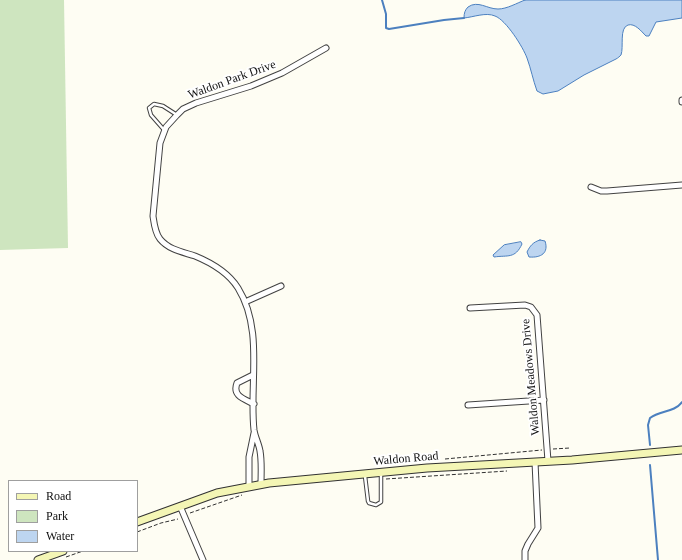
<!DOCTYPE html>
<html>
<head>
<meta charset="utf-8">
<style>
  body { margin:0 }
  #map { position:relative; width:682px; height:560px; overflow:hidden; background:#fefdf3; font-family:"Times New Roman",serif }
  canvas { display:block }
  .legend { position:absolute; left:8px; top:480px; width:130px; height:72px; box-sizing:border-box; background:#fff; border:1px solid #9f9f9f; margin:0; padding:5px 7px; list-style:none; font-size:12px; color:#0f0f0f }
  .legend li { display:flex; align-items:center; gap:8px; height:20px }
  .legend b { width:20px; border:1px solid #9f9f9f }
</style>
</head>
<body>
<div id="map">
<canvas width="682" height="560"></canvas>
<ul class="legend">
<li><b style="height:5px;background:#f4f6b5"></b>Road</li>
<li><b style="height:11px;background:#cee5bf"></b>Park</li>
<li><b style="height:11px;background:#bdd5f0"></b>Water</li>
</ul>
</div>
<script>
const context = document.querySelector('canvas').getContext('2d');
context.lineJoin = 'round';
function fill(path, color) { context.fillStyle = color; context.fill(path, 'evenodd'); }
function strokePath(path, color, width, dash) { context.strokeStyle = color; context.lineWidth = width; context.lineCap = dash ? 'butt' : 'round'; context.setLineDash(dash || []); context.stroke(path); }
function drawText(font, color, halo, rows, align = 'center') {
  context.font = font + ' "Times New Roman",serif'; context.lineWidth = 4; context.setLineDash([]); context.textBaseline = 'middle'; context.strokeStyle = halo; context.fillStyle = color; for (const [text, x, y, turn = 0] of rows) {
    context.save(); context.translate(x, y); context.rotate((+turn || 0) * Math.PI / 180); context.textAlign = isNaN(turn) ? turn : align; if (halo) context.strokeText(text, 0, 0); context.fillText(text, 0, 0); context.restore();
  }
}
const green = new Path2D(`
  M 0,0 L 64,0 L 68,248 L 0,250 Z`);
const water = new Path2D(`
  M 525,0 L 682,0 L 682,18 L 656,22 L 649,36 L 646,36 C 641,31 635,23 628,25 C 619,28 624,47 621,55 C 620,56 618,58 616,59 L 584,75 L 558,91 L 543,94 L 537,91 C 533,80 531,69 527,58 C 523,47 506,20 495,16 C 486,12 474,17 464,18 C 464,13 465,10 468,7 C 478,0 487,9 498,9 C 507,9 517,3 525,0 Z
  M 540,240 L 545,241 C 549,253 541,258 529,257 L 527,252 C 530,246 533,242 540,240 Z
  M 521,242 L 522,244 C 515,259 508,255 494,257 L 493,255 L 504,245 Z`);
const stream = new Path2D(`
  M 382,0 L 386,14 L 386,28 L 389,29 L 444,20 L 464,18
  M 650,445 L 648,425 L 650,418 C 660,410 674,413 682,402
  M 650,465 L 658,560`);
const path = new Path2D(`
  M 553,449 L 570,448
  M 445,459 L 542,450
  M 386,479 L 507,471
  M 190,513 L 242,495
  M 137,532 L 161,523 L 178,519
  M 66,557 L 83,551`);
const lane = new Path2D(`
  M 165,131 L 151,115 L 149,108 L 154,104 L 163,106 L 177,115
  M 365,476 L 368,501 L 369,503 L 376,505 L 381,502 L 381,473`);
const street = new Path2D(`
  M 682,100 L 682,102
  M 591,187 L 601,191 L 607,191 L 682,185
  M 245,302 L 281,286
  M 470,308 L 525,305 L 531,307 L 537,315 L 548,461
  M 253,375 L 237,383 C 232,396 244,399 254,404
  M 468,405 L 544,400
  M 261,484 C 261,473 262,462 260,451 C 259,444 255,437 254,430 C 249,384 264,330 238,288 C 228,272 212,263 195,256 C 183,252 169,250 160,239 C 155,233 154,223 153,216 L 160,143 L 166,127 L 177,115 L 183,109 L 196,103 L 251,86 L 282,73 L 326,48
  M 249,486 L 249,457 L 254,433
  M 180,506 L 203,560
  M 525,560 L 525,551 L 528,544 L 538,528 L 535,462`);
const secondary = new Path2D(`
  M 137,522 L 217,493 L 269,483 L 427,468 L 572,460 L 682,450
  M 38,560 L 63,551`);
const streetNames = [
  ["Waldon Park Drive",232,80,-20],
  ["Waldon Meadows Drive",531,377,-95],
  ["Waldon Road",406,459,-5]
];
fill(green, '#cee5bf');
fill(water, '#bdd5f0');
strokePath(water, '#4c80bf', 1);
strokePath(stream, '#4c80bf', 2);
strokePath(lane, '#424242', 4.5);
strokePath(street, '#424242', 7);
strokePath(secondary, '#313131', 9);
strokePath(path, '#313131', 1, [4, 2]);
strokePath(lane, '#fff', 2.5);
strokePath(street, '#fff', 5);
strokePath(secondary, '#f4f6b5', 7);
drawText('12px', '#0f0f0f', '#fff', streetNames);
</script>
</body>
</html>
